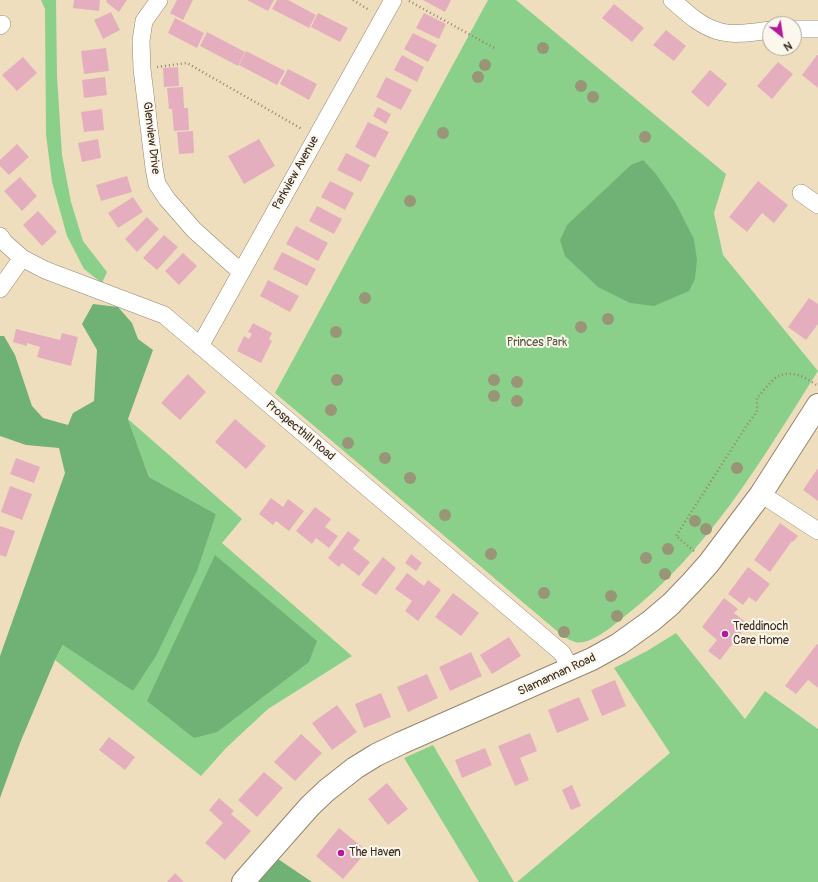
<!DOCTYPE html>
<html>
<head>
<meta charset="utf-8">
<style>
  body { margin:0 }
  #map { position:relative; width:818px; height:882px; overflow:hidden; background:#efdebd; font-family:Pangolin,sans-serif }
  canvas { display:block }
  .north { position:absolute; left:762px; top:16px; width:40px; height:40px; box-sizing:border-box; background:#fbf7ec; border:1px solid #aea59a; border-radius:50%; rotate:150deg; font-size:11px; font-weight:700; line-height:16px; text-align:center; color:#3b2a1e }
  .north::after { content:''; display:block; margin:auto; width:14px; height:18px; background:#b5179e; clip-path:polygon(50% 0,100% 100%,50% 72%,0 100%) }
</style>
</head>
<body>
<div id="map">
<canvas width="818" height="882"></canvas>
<div class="north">N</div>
</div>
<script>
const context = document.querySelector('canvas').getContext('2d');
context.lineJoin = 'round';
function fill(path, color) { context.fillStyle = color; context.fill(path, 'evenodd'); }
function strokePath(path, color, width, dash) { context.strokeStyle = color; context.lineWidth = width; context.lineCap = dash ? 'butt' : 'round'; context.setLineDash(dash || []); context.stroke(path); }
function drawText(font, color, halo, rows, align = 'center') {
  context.font = font + ' Pangolin,sans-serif'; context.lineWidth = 4; context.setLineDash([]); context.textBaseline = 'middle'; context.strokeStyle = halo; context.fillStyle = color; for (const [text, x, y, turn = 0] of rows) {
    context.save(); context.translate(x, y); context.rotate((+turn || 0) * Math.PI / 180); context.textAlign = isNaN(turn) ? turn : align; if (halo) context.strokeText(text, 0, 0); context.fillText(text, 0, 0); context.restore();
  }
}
const green = new Path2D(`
  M 41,0 L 56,0 L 57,76 L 62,155 L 71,202 L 83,241 L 107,272 L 102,283 L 84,269 L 67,236 L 52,182 L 46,134 L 45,9 Z
  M 488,0 L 516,0 L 726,174 L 714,213 L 723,255 L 818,371 C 762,459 709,551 625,616 C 614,625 590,646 575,642 C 572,641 568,639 564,637 L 275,393 Z
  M 128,419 L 242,519 L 222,543 L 352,656 L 268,709 L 226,748 L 201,776 L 55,660 L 64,644 L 133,691 L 216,514 L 149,477 Z
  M 676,633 L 745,719 L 765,691 L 818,729 L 818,882 L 517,882 L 670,753 L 614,668 L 647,651 Z
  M 433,745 L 514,882 L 479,882 L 404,758 Z`);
const forest = new Path2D(`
  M 643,160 L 656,174 L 675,202 L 694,239 L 697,260 L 695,279 L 689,291 L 654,306 L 630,303 L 598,287 L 565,256 L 560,240 L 567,225 L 631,165 Z
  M 93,304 L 118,307 L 132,323 L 138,339 L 153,350 L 128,419 L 149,477 L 216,514 L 197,571 L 156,656 L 133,691 L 63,645 L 55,660 L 20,743 L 0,798 L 0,656 L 65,473 L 59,448 L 26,445 L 0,436 L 0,336 L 4,336 L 15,355 L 32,406 L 43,418 L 68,425 L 73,413 L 94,401 L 97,350 L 82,324 Z
  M 215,555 L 317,641 L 309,662 L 217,732 L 194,738 L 147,701 Z
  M 278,859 L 312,882 L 257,882 Z`);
const building = new Path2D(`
  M 74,0 L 100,0 L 99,11 L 73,8 Z
  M 107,0 L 127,0 L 119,12 L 106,2 Z
  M 177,0 L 193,0 L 183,20 L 170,13 Z
  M 247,0 L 274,0 L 268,11 Z
  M 277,0 L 288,0 L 316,15 L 309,28 L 272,9 Z
  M 423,0 L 451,0 L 445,12 Z
  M 614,4 L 644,28 L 632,42 L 602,18 Z
  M 111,12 L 120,30 L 103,39 L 94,20 Z
  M 318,13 L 348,28 L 340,42 L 311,27 Z
  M 424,13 L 446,24 L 439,39 L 416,28 Z
  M 175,18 L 204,33 L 197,48 L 168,33 Z
  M 666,30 L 686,46 L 674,61 L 653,45 Z
  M 207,32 L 245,52 L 238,66 L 200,46 Z
  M 413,33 L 437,45 L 428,62 L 404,49 Z
  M 106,48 L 109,71 L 84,74 L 81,51 Z
  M 246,51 L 285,71 L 277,85 L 239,65 Z
  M 402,55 L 424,67 L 417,82 L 394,70 Z
  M 817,55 L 818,55 L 818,88 L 802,75 Z
  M 23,57 L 37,73 L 17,91 L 2,75 Z
  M 778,62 L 793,74 L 772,99 L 757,86 Z
  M 178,67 L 179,86 L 164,87 L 163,68 Z
  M 288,69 L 317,84 L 309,100 L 280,84 Z
  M 710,70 L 727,84 L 708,107 L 691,92 Z
  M 105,77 L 107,95 L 84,98 L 82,80 Z
  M 386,77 L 412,90 L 401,110 L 376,97 Z
  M 183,87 L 184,108 L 188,108 L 189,130 L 174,131 L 172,109 L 169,109 L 167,88 Z
  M 378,107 L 391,114 L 386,124 L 373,116 Z
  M 102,109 L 104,130 L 84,132 L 81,112 Z
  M 368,122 L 389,132 L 375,158 L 355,147 Z
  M 193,131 L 194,153 L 179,154 L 177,132 Z
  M 98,139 L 101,158 L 82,162 L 78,143 Z
  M 259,139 L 275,166 L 244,184 L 228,156 Z
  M 17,144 L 29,157 L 9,175 L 0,166 L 0,160 Z
  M 346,153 L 370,165 L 361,182 L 337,170 Z
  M 127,176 L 132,192 L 101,201 L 96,185 Z
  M 20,177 L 37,196 L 22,211 L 4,191 Z
  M 330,181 L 354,193 L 345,210 L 321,197 Z
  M 758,181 L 788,205 L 774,223 L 762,213 L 747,232 L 729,217 Z
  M 133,197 L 143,212 L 118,228 L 108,213 Z
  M 317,206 L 342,219 L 334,234 L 309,221 Z
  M 38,211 L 57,232 L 42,246 L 23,225 Z
  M 147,217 L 159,229 L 137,252 L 125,239 Z
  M 296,226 L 328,243 L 318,261 L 286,244 Z
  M 164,235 L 178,247 L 157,270 L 143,258 Z
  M 282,252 L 316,269 L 307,286 L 273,269 Z
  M 183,253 L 197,266 L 179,285 L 165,271 Z
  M 268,280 L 299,296 L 290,312 L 260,296 Z
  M 809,298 L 818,304 L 818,324 L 806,340 L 788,327 Z
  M 253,323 L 272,333 L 269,339 L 272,341 L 261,363 L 237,351 L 244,336 L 249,339 L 252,334 L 248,332 Z
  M 16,329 L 60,340 L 62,333 L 78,337 L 71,366 L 37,357 L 40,347 L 27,343 L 27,346 L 13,342 Z
  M 188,374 L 206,392 L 180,420 L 161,403 Z
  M 235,419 L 266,446 L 246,469 L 215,442 Z
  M 16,458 L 40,467 L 34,483 L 10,474 Z
  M 818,468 L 818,501 L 803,490 Z
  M 10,486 L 32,494 L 22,520 L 1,512 Z
  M 271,498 L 283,507 L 288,499 L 304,511 L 289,531 L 276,521 L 273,525 L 259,514 Z
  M 315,507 L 331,519 L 325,527 L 338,536 L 329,548 L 316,538 L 312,544 L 296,531 Z
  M 780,523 L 798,536 L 793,542 L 792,541 L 770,572 L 754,560 Z
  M 0,526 L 15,531 L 6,557 L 0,555 Z
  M 348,531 L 360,540 L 353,549 L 370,562 L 359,576 L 342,563 L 339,567 L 328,558 Z
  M 411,554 L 422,563 L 416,571 L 405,563 Z
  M 383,557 L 396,568 L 376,595 L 361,585 Z
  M 748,567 L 770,584 L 756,602 L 749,597 L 743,605 L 728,594 Z
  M 407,573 L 424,586 L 428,580 L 441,590 L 418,621 L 405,611 L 412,601 L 395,589 Z
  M 453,593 L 479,613 L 461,636 L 435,617 Z
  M 724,598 L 738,609 L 734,613 L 748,624 L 720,660 L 708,651 L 717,640 L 702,627 Z
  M 509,637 L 521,656 L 492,674 L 480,655 Z
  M 817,644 L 818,645 L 818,688 L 808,680 L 796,694 L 785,686 Z
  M 471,652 L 482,676 L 450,691 L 439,667 Z
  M 427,674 L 438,698 L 408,712 L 397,687 Z
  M 615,680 L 626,706 L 602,716 L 591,690 Z
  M 381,693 L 391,717 L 364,728 L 355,704 Z
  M 579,697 L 589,720 L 557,733 L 548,710 Z
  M 337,705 L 357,732 L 332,750 L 312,723 Z
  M 530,733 L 537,751 L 520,758 L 529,780 L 515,786 L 498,746 Z
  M 301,734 L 322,753 L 295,781 L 274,762 Z
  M 109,737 L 135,757 L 125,770 L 99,750 Z
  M 485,748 L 492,765 L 462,778 L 455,760 Z
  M 264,772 L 283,788 L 257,817 L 238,800 Z
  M 387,783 L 408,809 L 388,825 L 368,799 Z
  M 572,785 L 581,806 L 571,810 L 562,790 Z
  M 219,798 L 234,811 L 231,814 L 251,831 L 225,860 L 205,843 L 223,823 L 209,810 Z
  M 339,828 L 367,851 L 343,879 L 316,856 Z
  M 175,873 L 184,882 L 167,882 Z`);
const path = new Path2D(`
  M 353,0 L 369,10
  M 409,1 L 496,49
  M 157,67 L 187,63 L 302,129
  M 694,551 L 676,536 L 747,425 L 757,412 L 757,398 C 762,392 771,381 777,377 C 792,369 805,377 818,386`);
const minor = new Path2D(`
  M 159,0 L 144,21 L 141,41 L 142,69 L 154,168 L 157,184 L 167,199 L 194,230 L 233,265 L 242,270
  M 672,0 C 686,12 700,26 718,31 C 734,36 754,32 770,30
  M 0,26 L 2,24
  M 794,29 L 818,29
  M 801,193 L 818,205
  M 0,236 L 4,242 L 22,258 L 45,270 L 164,315 L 562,653 L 571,669
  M 0,289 L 22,258
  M 200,346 L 393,0
  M 761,494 L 818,531`);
const major = new Path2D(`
  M 243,882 L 310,806 L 327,790 L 355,768 L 376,755 L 401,743 L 592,659 L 619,644 L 651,621 L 671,604 L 693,581 L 709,563 L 761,494 L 818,405`);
const trees = [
  [543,48],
  [485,65],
  [478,77],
  [581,86],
  [593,97],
  [443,133],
  [645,137],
  [410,201],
  [365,298],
  [608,319],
  [581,327],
  [336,332],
  [337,380],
  [494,380],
  [517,382],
  [494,396],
  [517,401],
  [331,410],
  [348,443],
  [385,458],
  [737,468],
  [410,478],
  [445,515],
  [695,521],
  [706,529],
  [668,549],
  [491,554],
  [646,558],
  [665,574],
  [544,593],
  [611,596],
  [617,616],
  [564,632]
];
const markers = [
  [725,634,4,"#b5179e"],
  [341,853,4,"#b5179e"]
];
const streetNames = [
  ["Glenview Drive",151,138,83],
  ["Parkview Avenue",296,173,-61],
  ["Prospecthill Road",300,431,40],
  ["Slamannan Road",557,675,-25]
];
const parkNames = [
  ["Princes Park",537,343]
];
const poiNames = [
  ["Treddinoch",733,627],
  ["Care Home",733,641],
  ["The Haven",349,853]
];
fill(green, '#8bd08a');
fill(forest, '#70b276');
fill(building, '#e5aebf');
strokePath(minor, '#95846e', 18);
strokePath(major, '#95846e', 24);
strokePath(path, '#95846e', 2.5, [1, 3]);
strokePath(minor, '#fff', 17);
strokePath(major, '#fff', 22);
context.fillStyle = '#999677';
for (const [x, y] of trees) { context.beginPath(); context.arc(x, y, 6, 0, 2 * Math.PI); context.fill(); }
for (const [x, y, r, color] of markers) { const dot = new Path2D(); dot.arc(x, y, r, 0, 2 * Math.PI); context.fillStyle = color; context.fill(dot); strokePath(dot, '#fbf7ec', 1.5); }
drawText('12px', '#3b2a1e', '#fbf7ec', streetNames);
drawText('12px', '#535c3e', '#fbf7ec', parkNames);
drawText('12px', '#3b2a1e', '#fbf7ec', poiNames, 'left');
</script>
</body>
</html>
